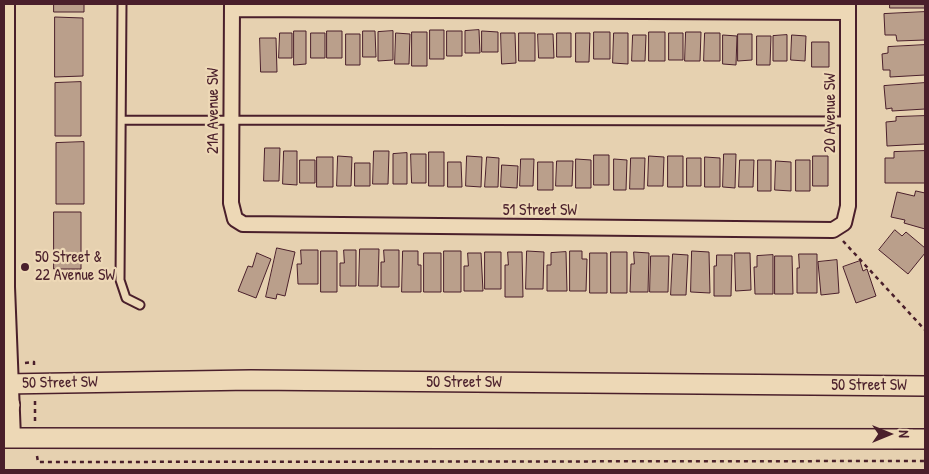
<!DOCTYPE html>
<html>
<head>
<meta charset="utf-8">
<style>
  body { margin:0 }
  #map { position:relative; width:929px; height:474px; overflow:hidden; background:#e6d1b0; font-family:"Patrick Hand",sans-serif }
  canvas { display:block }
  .frame { position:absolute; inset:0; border:5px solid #4a1f2b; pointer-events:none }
  .north { position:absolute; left:864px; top:409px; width:50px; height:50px; -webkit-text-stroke:4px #edd8b6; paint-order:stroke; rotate:90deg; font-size:14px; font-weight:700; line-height:20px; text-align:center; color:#4a1f2b }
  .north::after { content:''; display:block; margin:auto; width:18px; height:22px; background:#4a1f2b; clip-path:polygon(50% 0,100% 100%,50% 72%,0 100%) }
</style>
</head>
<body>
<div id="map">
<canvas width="929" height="474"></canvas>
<div class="frame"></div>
<div class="north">N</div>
</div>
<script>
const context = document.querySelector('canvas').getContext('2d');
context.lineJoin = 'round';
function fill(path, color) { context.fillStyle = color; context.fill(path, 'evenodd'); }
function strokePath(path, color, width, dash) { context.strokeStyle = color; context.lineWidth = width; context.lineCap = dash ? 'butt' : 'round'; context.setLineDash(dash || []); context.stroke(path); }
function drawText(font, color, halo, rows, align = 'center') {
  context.font = font + ' "Patrick Hand",sans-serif'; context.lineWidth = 4.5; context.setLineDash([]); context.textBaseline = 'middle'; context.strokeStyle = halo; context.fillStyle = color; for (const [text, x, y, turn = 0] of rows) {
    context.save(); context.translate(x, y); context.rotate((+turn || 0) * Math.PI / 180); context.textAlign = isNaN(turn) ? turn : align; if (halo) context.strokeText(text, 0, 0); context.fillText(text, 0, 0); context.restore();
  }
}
const building = new Path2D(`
  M 54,4 L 84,4 L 84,12 L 54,12 Z
  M 890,4 L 925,4 L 925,8 L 890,8 Z
  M 925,12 L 925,40 L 897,41 L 896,35 L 885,35 L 884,14 Z
  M 55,17 L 83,18 L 83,76 L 55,77 Z
  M 430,30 L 444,30 L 444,59 L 430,59 Z
  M 479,30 L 480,53 L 465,53 L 465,31 Z
  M 294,31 L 306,31 L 306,64 L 294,65 Z
  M 327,31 L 342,31 L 342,58 L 327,58 Z
  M 363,31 L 375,31 L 376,57 L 363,57 Z
  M 393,31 L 393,60 L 378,61 L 378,32 Z
  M 447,31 L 462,31 L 462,56 L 447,56 Z
  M 482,31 L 498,32 L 498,52 L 482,52 Z
  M 412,32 L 427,32 L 427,66 L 412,66 Z
  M 594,32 L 610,32 L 610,59 L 594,59 Z
  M 649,32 L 665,32 L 665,61 L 649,61 Z
  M 686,32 L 701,32 L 700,61 L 685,61 Z
  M 280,33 L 292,33 L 292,58 L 279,58 Z
  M 311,33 L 325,33 L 325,58 L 311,58 Z
  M 396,33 L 410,34 L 409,64 L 395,64 Z
  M 501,33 L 515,33 L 516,63 L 502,64 Z
  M 519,33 L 535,33 L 535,61 L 519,61 Z
  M 557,33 L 571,33 L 571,57 L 557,57 Z
  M 576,33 L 590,33 L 589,62 L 576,62 Z
  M 614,33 L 628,33 L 628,64 L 613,63 Z
  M 669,33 L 683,33 L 683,60 L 669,60 Z
  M 705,33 L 720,33 L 720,61 L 704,61 Z
  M 346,34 L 360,34 L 360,65 L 346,65 Z
  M 538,34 L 553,34 L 554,58 L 539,58 Z
  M 738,34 L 752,34 L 752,60 L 738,61 Z
  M 633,35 L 646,35 L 645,61 L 632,61 Z
  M 723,35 L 737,36 L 736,65 L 723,64 Z
  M 787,35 L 787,61 L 773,61 L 773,36 Z
  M 792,35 L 806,36 L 805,61 L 791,60 Z
  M 757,36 L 771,36 L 770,65 L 757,65 Z
  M 260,38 L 276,38 L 277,72 L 261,72 Z
  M 812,42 L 829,42 L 829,67 L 812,67 Z
  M 925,45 L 925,75 L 890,77 L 890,70 L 883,70 L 882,54 L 888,53 L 888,47 Z
  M 81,82 L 81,136 L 55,136 L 55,83 Z
  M 925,83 L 925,109 L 892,111 L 892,108 L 886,109 L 884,86 Z
  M 925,116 L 925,144 L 887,146 L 886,122 L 896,121 L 896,117 Z
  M 84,142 L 84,204 L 56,204 L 56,143 Z
  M 265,148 L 280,148 L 279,181 L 264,181 Z
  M 284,151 L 297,151 L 297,185 L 283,184 Z
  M 374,151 L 389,151 L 388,184 L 373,184 Z
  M 925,151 L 925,183 L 885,183 L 885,158 L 894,158 L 894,152 Z
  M 429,152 L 444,152 L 444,186 L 429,186 Z
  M 407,153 L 407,184 L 393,184 L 393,154 Z
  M 411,154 L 426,154 L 426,183 L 412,183 Z
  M 724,154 L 736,154 L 735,188 L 723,187 Z
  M 594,155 L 609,155 L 609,185 L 594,185 Z
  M 338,156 L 352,157 L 351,186 L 337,186 Z
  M 467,156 L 482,157 L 481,187 L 466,186 Z
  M 649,156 L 664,157 L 663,186 L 648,186 Z
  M 668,156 L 683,156 L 683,187 L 668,187 Z
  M 813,156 L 828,156 L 828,186 L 813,186 Z
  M 317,157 L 333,157 L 333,187 L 317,187 Z
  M 487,157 L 499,158 L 498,187 L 485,187 Z
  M 705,157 L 720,158 L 720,187 L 705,187 Z
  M 631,158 L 645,158 L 644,189 L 630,189 Z
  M 687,158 L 701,158 L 701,186 L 687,186 Z
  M 521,159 L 534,159 L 533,186 L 520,186 Z
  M 576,159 L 591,160 L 591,188 L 576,188 Z
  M 614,159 L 627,160 L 626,190 L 614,190 Z
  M 300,160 L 315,160 L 315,183 L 300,183 Z
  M 740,160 L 754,160 L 753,187 L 739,187 Z
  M 758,160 L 771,160 L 771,191 L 758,191 Z
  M 796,160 L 810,160 L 810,191 L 796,191 Z
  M 557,161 L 573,161 L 572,186 L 556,186 Z
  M 776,161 L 791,162 L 791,191 L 775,190 Z
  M 448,162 L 461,162 L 462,187 L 448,187 Z
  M 538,162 L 553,162 L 553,190 L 538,190 Z
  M 355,163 L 370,163 L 370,186 L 355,186 Z
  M 502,165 L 518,166 L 517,188 L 501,187 Z
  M 916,191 L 925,193 L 925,229 L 904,223 L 905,220 L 891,217 L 897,192 L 914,196 Z
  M 54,212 L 81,212 L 81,269 L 54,269 Z
  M 895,230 L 902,236 L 906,232 L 925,248 L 925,253 L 908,274 L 879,250 Z
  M 277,248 L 295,252 L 285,296 L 277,294 L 276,299 L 266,297 Z
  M 360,249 L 379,249 L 378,286 L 359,286 Z
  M 301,250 L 318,250 L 318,284 L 298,284 L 297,264 L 301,264 Z
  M 344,250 L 356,250 L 356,286 L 340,286 L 340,263 L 344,263 Z
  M 384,250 L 399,250 L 399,287 L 381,287 L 381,262 L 384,262 Z
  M 321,251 L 337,251 L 337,292 L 321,292 Z
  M 403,251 L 418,251 L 418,265 L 421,265 L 421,292 L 402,292 Z
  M 444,251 L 461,251 L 461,292 L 444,292 Z
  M 527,251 L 544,252 L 543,289 L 526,289 Z
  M 570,251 L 582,251 L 582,259 L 587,259 L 586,291 L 570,291 Z
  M 692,251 L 709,252 L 710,293 L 691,292 Z
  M 485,252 L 501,252 L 501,289 L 485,289 Z
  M 508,252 L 522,252 L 523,297 L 505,297 L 505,265 L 508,265 Z
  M 566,252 L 567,291 L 547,291 L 547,265 L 551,265 L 551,253 Z
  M 611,252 L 627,252 L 627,293 L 611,293 Z
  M 634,252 L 649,253 L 648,292 L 630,292 L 631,264 L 634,264 Z
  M 257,253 L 271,259 L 256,298 L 238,291 L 248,266 L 252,267 Z
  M 424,253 L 441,253 L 441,292 L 424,292 Z
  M 468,253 L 481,253 L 483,291 L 464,291 L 464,266 L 468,266 Z
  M 590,253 L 607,253 L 607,293 L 590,293 Z
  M 735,253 L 750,253 L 751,290 L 736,291 Z
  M 673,254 L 688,255 L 686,295 L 671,295 Z
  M 799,254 L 817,254 L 817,293 L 797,293 L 797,268 L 799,268 Z
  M 717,255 L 732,255 L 731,296 L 714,296 L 714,266 L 716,266 Z
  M 773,255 L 773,294 L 755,294 L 754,267 L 757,267 L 757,256 Z
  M 651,256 L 669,256 L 668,292 L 650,292 Z
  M 775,256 L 792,256 L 793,294 L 775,294 Z
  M 837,260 L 839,293 L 821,295 L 818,262 Z
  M 860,261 L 863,271 L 867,269 L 876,296 L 856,303 L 843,267 Z`);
const path = new Path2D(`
  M 843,241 L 925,330
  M 25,363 L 34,362 L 34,368
  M 35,401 L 35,423
  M 37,456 L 38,462 L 925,461`);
const service = new Path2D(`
  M 122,4 L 120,280 L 126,298 L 140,305
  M 122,120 L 848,121`);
const minor = new Path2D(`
  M 232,4 L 231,203 L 235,219 L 243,224 L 833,230 L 844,223 L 848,206 L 848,4
  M 232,9 L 848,12`);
const tertiary = new Path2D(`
  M 6,4 L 6,287 L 12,438`);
const secondary = new Path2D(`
  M 4,384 L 251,380 L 925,386
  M 4,405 L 10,405
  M 4,438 L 925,439`);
const markers = [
  [25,267,5,"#4a1f2b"]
];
const streetNames = [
  ["21A Avenue SW",214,111,-90],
  ["20 Avenue SW",831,113,-90],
  ["51 Street SW",540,211],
  ["50 Street SW",60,383,-1],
  ["50 Street SW",464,383],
  ["50 Street SW",869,386]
];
const poiNames = [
  ["50 Street &",35,258],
  ["22 Avenue SW",35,276]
];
fill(building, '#ba9f8b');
strokePath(building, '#4a1f2b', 1);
strokePath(service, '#4a1f2b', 11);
strokePath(minor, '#4a1f2b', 18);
strokePath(tertiary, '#4a1f2b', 20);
strokePath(secondary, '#4a1f2b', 22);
strokePath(path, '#4a1f2b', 2.5, [4, 4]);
strokePath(service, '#edd8b6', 7);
strokePath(minor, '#edd8b6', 14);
strokePath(tertiary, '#edd8b6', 16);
strokePath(secondary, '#edd8b6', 19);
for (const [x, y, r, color] of markers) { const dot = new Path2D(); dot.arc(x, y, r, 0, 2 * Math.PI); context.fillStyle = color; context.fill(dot); strokePath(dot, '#edd8b6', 2); }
drawText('16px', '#4a1f2b', '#edd8b6', streetNames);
drawText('16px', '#4a1f2b', '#edd8b6', poiNames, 'left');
</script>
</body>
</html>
